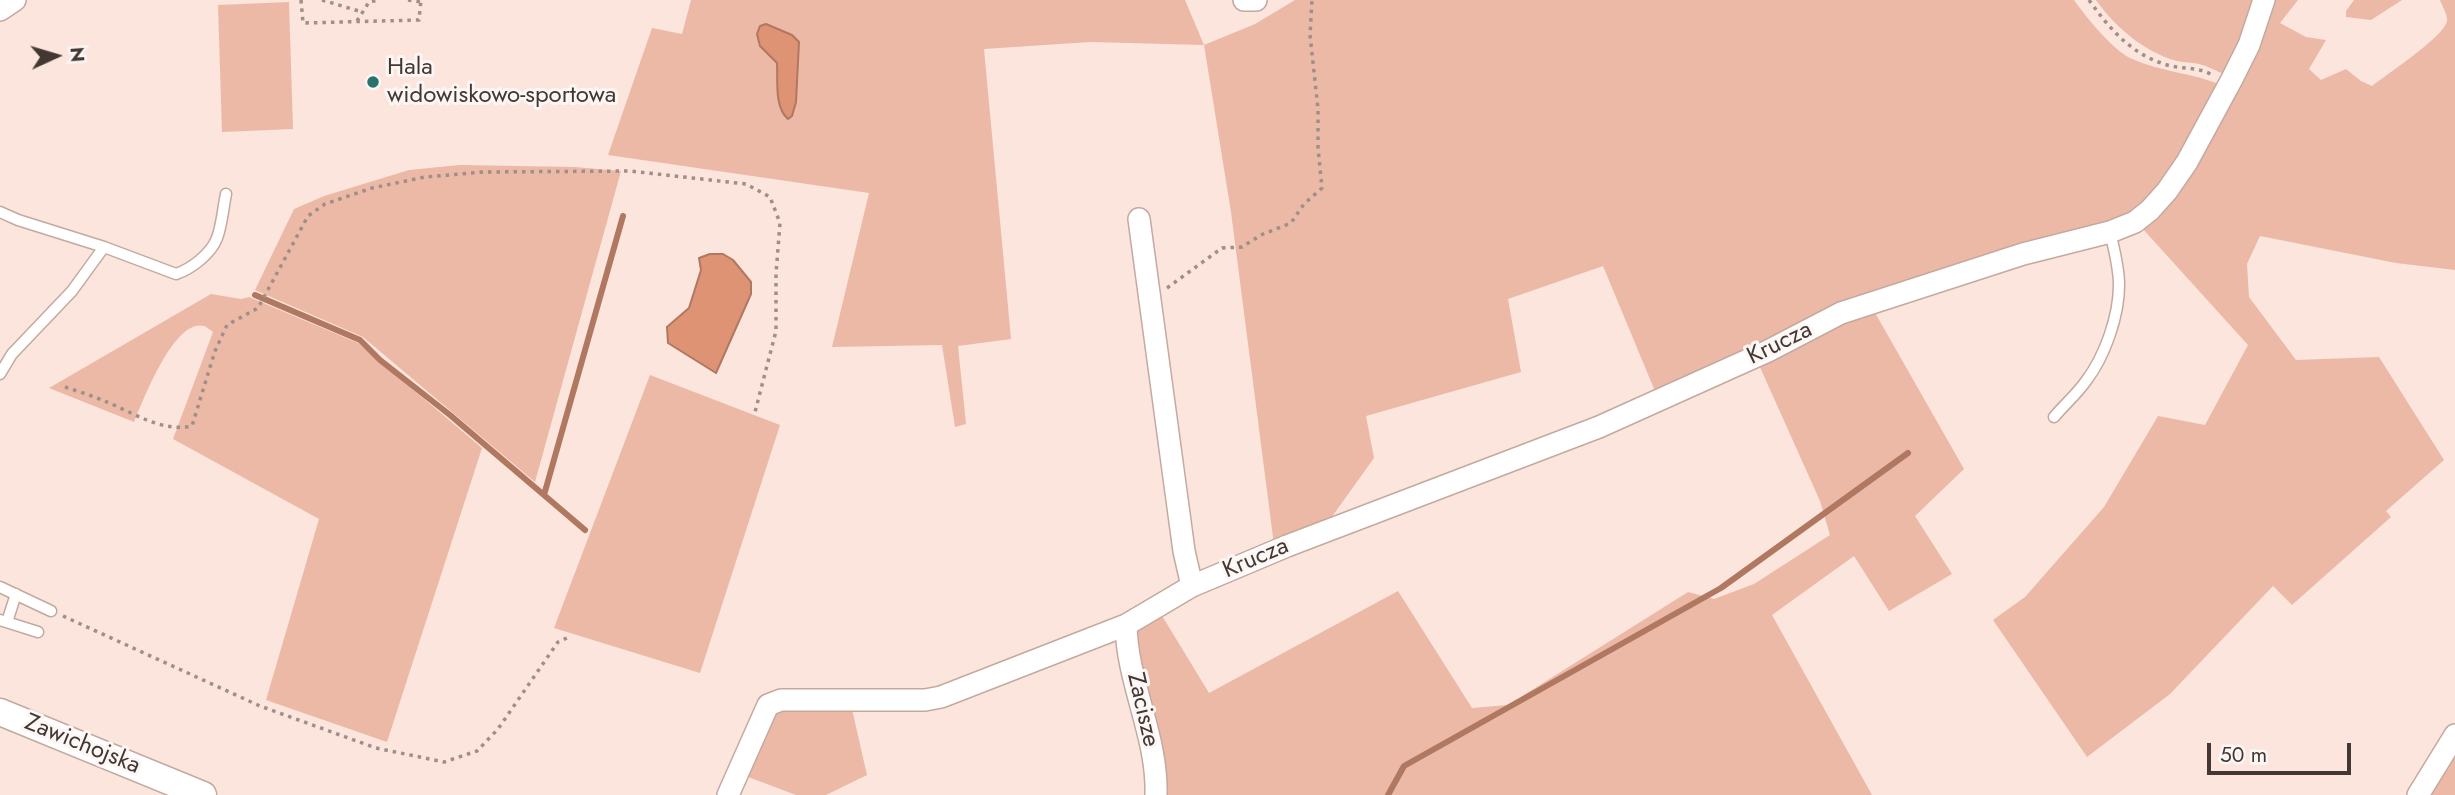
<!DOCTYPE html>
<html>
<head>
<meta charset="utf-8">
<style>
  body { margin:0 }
  #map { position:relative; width:2455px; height:795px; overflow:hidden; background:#fbe5dc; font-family:Jost,sans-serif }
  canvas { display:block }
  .north { position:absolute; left:21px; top:21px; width:70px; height:70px; -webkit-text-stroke:5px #fcf6f4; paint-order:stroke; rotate:86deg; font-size:19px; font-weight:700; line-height:28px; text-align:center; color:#423733 }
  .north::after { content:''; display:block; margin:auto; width:24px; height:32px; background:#423733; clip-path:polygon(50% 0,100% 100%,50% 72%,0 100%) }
  .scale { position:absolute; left:2207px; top:743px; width:144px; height:32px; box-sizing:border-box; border:4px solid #423733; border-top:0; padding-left:9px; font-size:21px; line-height:24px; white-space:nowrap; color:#423733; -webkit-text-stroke:5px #fcf6f4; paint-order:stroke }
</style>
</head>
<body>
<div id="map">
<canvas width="2455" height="795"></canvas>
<div class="north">N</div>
<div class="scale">50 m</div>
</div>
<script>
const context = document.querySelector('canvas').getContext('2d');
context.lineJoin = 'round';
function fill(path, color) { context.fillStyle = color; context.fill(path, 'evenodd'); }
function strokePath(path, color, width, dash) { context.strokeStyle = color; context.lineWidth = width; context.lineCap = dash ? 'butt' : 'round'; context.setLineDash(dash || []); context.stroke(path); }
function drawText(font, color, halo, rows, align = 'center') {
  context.font = font + ' Jost,sans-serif'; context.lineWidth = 6; context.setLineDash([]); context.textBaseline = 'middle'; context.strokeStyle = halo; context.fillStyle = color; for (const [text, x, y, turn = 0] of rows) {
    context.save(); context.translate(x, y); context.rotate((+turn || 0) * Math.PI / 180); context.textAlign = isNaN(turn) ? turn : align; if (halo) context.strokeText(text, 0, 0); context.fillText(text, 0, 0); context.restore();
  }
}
const green = new Path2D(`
  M 691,0 L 1185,0 L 1204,45 L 1255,24 L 1295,0 L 2074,0 C 2085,16 2113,50 2130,58 C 2160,72 2194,73 2224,86 L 2165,178 L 2126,221 L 2078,231 L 1657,396 L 1603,266 L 1508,299 L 1521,372 L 1366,416 L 1374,458 L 1326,525 L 1274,545 L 1231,212 L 1204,45 L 1090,42 L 984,49 L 1011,339 L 958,346 L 966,424 L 955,427 L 942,345 L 832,347 L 869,193 L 608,155 L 652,28 L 682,34 Z
  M 2096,0 L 2261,0 L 2224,74 C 2216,71 2208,66 2199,64 C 2192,62 2184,63 2177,61 C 2144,52 2115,27 2096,0 Z
  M 2273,0 L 2298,0 L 2280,23 L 2306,37 L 2326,40 L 2309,69 L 2321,80 L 2346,69 L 2361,81 L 2372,86 C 2386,75 2445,36 2447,21 C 2448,15 2442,6 2440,0 L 2455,0 L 2455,270 L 2396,263 L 2260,236 L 2247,264 L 2249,297 L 2296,360 L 2379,357 L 2444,460 L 2386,511 L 2391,517 L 2292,605 L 2273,586 L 2170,694 L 2087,757 L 1993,620 L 2025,597 L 2104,507 L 2158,416 L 2205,425 L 2248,345 L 2142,228 Z
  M 2354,0 L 2402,0 L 2371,20 L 2346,17 L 2346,11 Z
  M 289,2 L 293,129 L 222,132 L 218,5 Z
  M 460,165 L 575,167 L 621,171 L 535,482 L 363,337 L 255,290 L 294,209 L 324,196 L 409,170 Z
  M 211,294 L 241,299 L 249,297 L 358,343 L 482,448 L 387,742 L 266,700 L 319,519 L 173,439 L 213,332 C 210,330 207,327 204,326 C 174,318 143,401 134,422 L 49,388 Z
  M 1874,311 L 1964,469 L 1915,516 L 1952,574 L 1889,611 L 1854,556 L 1772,615 L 1872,795 L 1164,795 L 1130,643 L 1137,632 L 1161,614 L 1209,693 L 1398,591 L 1472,708 L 1508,705 L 1688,592 L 1714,599 L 1754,584 L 1830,535 L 1820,501 L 1759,365 L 1847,320 Z
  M 650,375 L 780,425 L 700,673 L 554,628 Z
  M 851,705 L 867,775 L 826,795 L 796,795 L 743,775 L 772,711 Z
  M 2455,755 L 2455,795 L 2431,795 Z`);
const water = new Path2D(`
  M 766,24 L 792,35 L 799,42 L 796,102 L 792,116 L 788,119 C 774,107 778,80 777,63 L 760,46 L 757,34 L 760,26 Z
  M 710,254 L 723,254 L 733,260 L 751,282 L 751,294 L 716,373 L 668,343 L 667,327 L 689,308 L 701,270 L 699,258 Z`);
const stream = new Path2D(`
  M 255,295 L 360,340 L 380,360 L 450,415 L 585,530
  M 544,495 L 623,216
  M 1388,795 L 1404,766 L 1721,588 L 1908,453`);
const path = new Path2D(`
  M 301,0 L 303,23 L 419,20 L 421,0
  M 322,0 L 362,12
  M 408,0 L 421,2
  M 2089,0 C 2109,28 2130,53 2164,64 C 2180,70 2198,66 2212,75
  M 357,21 L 369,2 L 379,0
  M 1167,288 L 1222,248 L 1242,247 L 1261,235 L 1291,223 L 1304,204 L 1322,188 L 1318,148 L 1318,109 L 1310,35 L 1312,0
  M 65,387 C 77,391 90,395 102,400 C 131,411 161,433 192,426 L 215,351 L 227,325 L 258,308 L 308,216 L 325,204 L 372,188 L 425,177 L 483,172 L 630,171 L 746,184 L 770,197 L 780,223 L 776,274 L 776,331 L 755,412
  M 63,616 L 260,706 L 376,748 L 444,762 L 477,751 L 498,729 L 558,642 L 569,637`);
const service = new Path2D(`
  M 0,212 L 18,220 L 104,247 L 176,274 C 191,269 211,254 217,238 C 222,225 223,208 226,194
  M 0,374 L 12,354 L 72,291 L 104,247
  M 2054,417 C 2064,405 2077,394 2086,381 C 2105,356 2119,316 2119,285 C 2119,267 2114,249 2110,232
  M 0,587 L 51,611
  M 0,620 L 38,632
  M 7,622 L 16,594`);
const minor = new Path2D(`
  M 1244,0 L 1256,0
  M 0,10 L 15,0
  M 1139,219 L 1184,551 L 1192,586
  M 1126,625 C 1127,683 1158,737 1156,795
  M 728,795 L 768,705 L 781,700 L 925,700 L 941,697 L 1126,625 L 1192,586 L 1287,546 L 1599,427 L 1768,351 L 1841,313 L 2023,254 L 2110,232 L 2135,222 L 2150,210 L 2167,191 L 2187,162 L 2232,79 L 2249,45 L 2264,0
  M 2418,795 L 2455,735`);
const tertiary = new Path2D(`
  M 0,712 L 203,795`);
const markers = [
  [373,82,7,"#29736d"]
];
const poiNames = [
  ["Hala",387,68],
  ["widowiskowo-sportowa",387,96]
];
const streetNames = [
  ["Krucza",1780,344,-26],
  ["Krucza",1256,559,-23],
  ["Zacisze",1142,710,77],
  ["Zawichojska",82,745,22]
];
fill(green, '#ecb9a6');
fill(water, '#df9375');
strokePath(water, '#b07761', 2);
strokePath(stream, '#b07761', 6);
strokePath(service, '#c4a99f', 13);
strokePath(minor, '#c4a99f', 24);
strokePath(tertiary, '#c4a99f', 29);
strokePath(path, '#9f8f88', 3.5, [3.5, 5]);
strokePath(service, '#fff', 10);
strokePath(minor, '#fff', 21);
strokePath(tertiary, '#fff', 26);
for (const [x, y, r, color] of markers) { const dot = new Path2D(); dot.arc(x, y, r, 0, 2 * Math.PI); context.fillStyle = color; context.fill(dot); strokePath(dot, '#fcf6f4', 2.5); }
drawText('24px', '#423733', '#fcf6f4', poiNames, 'left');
drawText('24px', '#423733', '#fcf6f4', streetNames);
</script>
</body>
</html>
